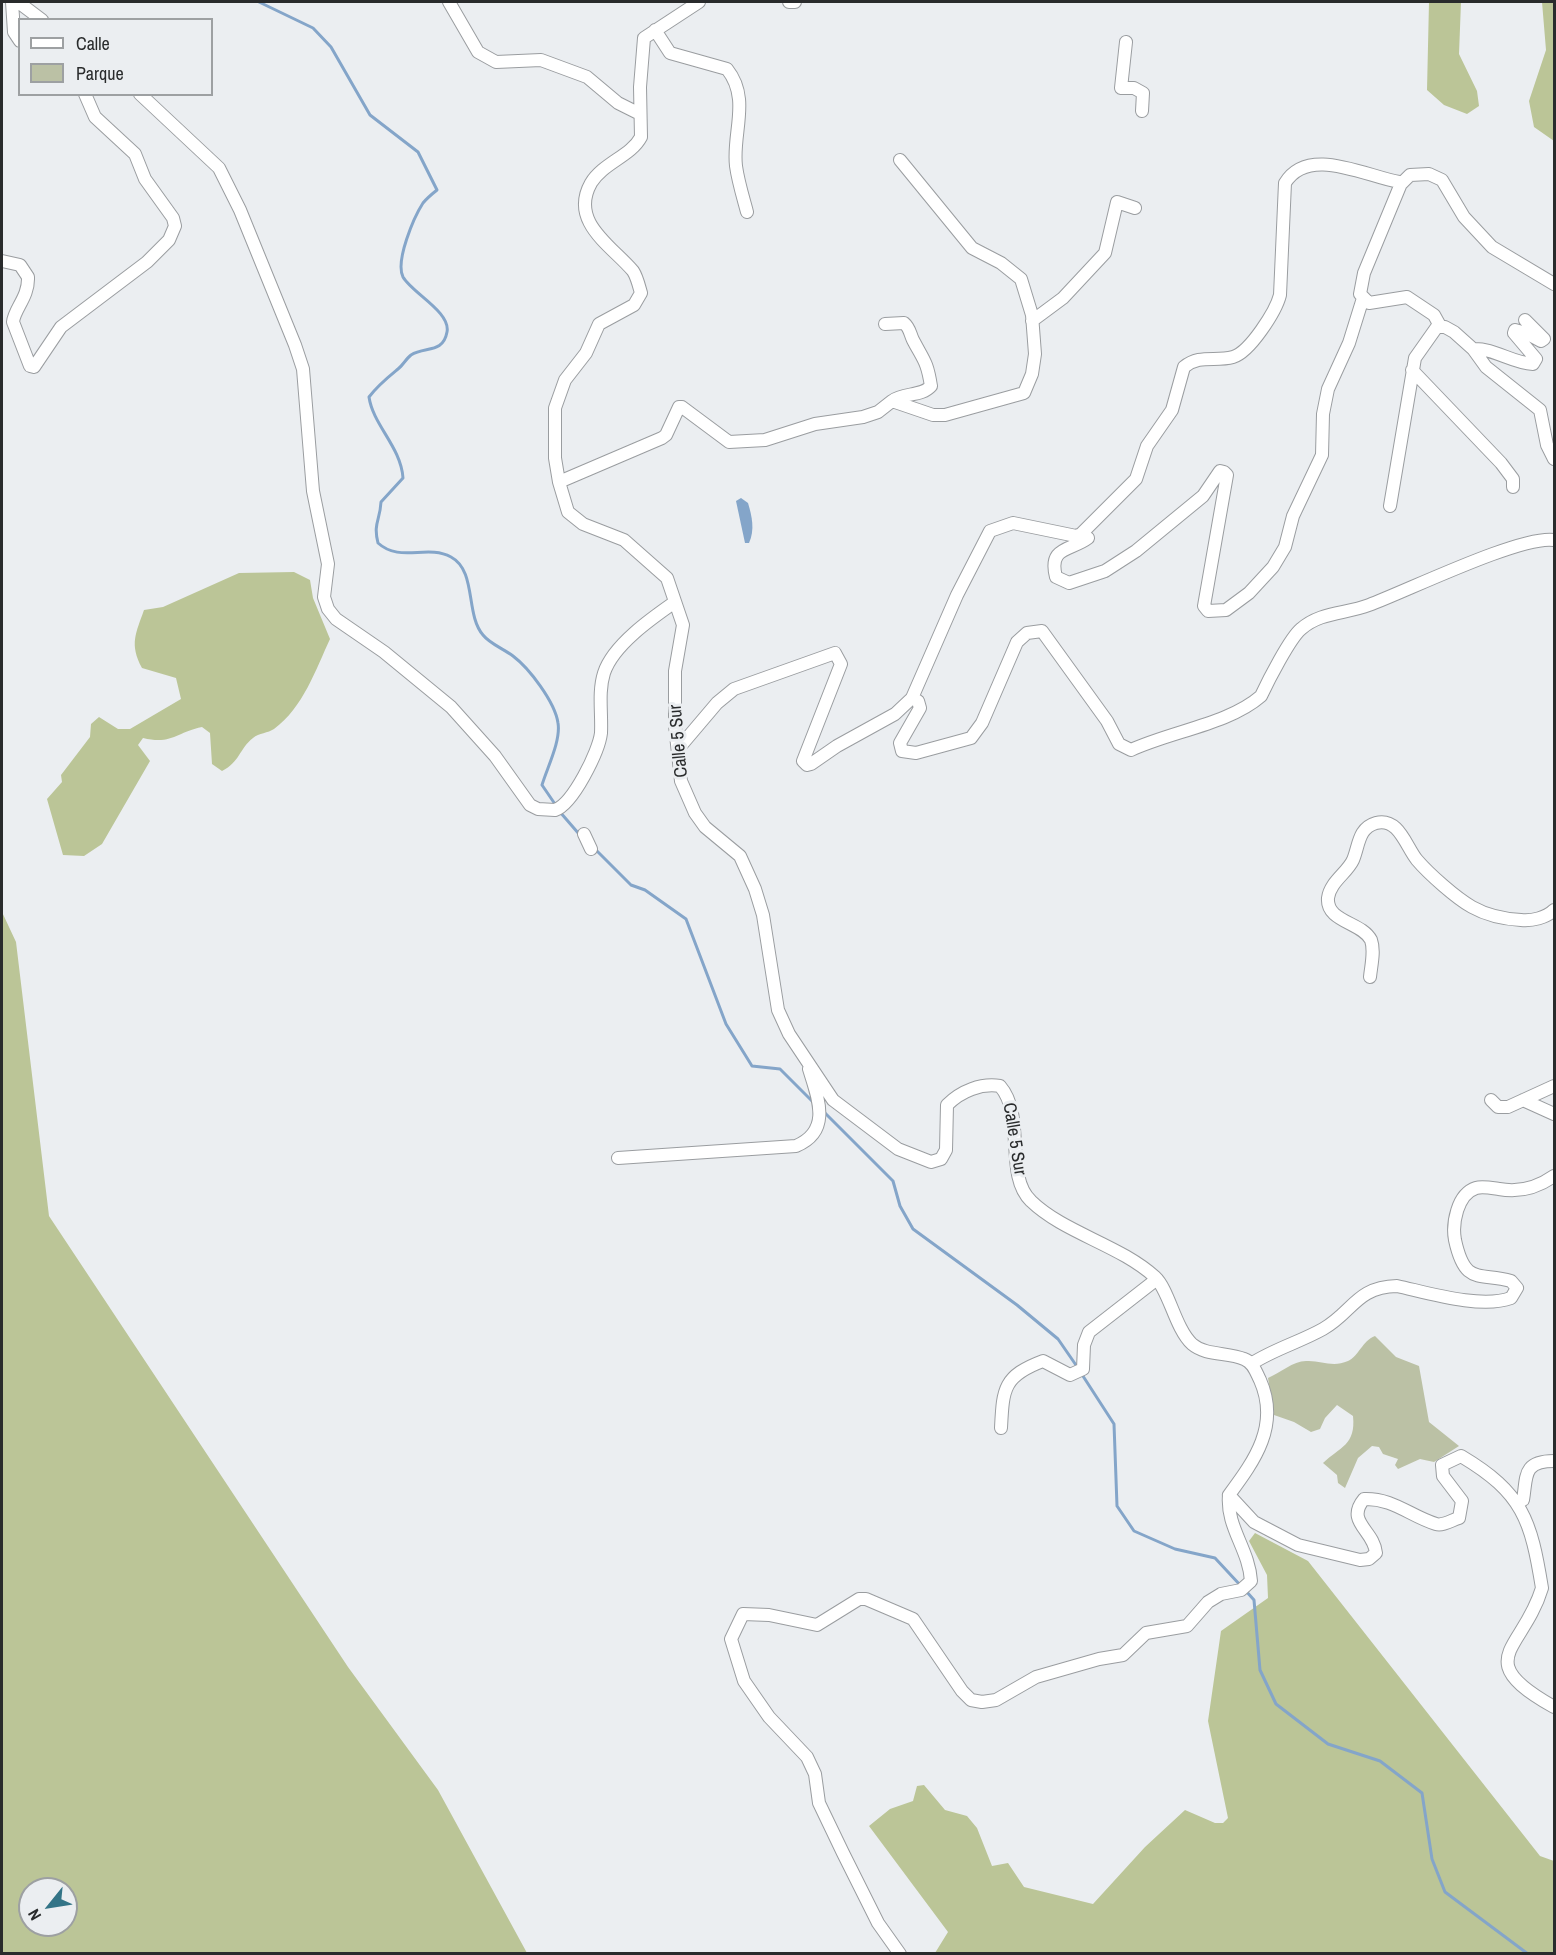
<!DOCTYPE html>
<html>
<head>
<meta charset="utf-8">
<style>
  body { margin:0 }
  #map { position:relative; width:1556px; height:1955px; overflow:hidden; background:#ebeef1; font-family:"Archivo Narrow",sans-serif }
  canvas { display:block }
  .frame { position:absolute; inset:0; border:3px solid #292b2c; pointer-events:none }
  .legend { position:absolute; left:18px; top:18px; width:195px; height:78px; box-sizing:border-box; background:#ebeef1; border:2px solid #9da0a2; margin:0; padding:8px 10px; list-style:none; font-size:18px; color:#292b2c }
  .legend li { display:flex; align-items:center; gap:12px; height:30px }
  .legend b { width:30px; border:2px solid #9da0a2 }
  .north { position:absolute; left:18px; top:1877px; width:60px; height:60px; box-sizing:border-box; background:#ebeef1; border:2px solid #9da0a2; border-radius:50%; rotate:240deg; font-size:16px; font-weight:700; line-height:24px; text-align:center; color:#292b2c }
  .north::after { content:''; display:block; margin:auto; width:21px; height:27px; background:#337487; clip-path:polygon(50% 0,100% 100%,50% 72%,0 100%) }
</style>
</head>
<body>
<div id="map">
<canvas width="1556" height="1955"></canvas>
<div class="frame"></div>
<ul class="legend">
<li><b style="height:8px;background:#fff"></b>Calle</li>
<li><b style="height:16px;background:#bbc1a5"></b>Parque</li>
</ul>
<div class="north">N</div>
</div>
<script>
const context = document.querySelector('canvas').getContext('2d');
context.lineJoin = 'round';
function fill(path, color) { context.fillStyle = color; context.fill(path, 'evenodd'); }
function strokePath(path, color, width, dash) { context.strokeStyle = color; context.lineWidth = width; context.lineCap = dash ? 'butt' : 'round'; context.setLineDash(dash || []); context.stroke(path); }
function drawText(font, color, halo, rows, align = 'center') {
  context.font = font + ' "Archivo Narrow",sans-serif'; context.lineWidth = 6; context.setLineDash([]); context.textBaseline = 'middle'; context.strokeStyle = halo; context.fillStyle = color; for (const [text, x, y, turn = 0] of rows) {
    context.save(); context.translate(x, y); context.rotate((+turn || 0) * Math.PI / 180); context.textAlign = isNaN(turn) ? turn : align; if (halo) context.strokeText(text, 0, 0); context.fillText(text, 0, 0); context.restore();
  }
}
const green = new Path2D(`
  M 1375,1336 L 1396,1357 L 1419,1366 L 1429,1422 L 1459,1446 L 1434,1462 L 1420,1459 L 1398,1469 L 1395,1465 L 1398,1459 L 1383,1454 L 1379,1447 L 1372,1446 L 1358,1458 L 1345,1488 L 1338,1483 L 1337,1475 L 1323,1463 C 1340,1447 1356,1445 1353,1416 L 1337,1405 L 1325,1418 L 1320,1429 L 1311,1432 L 1294,1422 L 1274,1415 L 1268,1378 C 1280,1373 1293,1361 1306,1361 C 1321,1360 1332,1368 1348,1361 C 1359,1356 1362,1341 1375,1336 Z`);
const forest = new Path2D(`
  M 1429,2 L 1461,2 L 1459,54 L 1477,91 L 1479,106 L 1467,114 L 1444,105 L 1427,90 Z
  M 1542,2 L 1554,2 L 1554,141 L 1534,127 L 1529,101 L 1546,50 Z
  M 294,572 L 310,580 L 313,598 L 330,639 C 316,669 303,708 274,729 C 268,733 259,733 253,738 C 239,749 240,762 222,771 L 212,764 L 210,733 L 202,727 C 177,732 172,745 143,738 L 138,745 L 150,761 L 102,844 L 84,856 L 63,855 L 47,799 L 62,782 L 61,775 L 90,737 L 91,724 L 99,717 L 118,729 L 130,729 L 181,699 L 176,678 L 142,668 C 129,644 136,633 144,610 L 163,607 L 239,573 Z
  M 2,912 L 16,942 L 49,1216 L 348,1667 L 438,1790 L 527,1953 L 2,1953 ZM 30,1889 L 66,1889 L 66,1925 L 30,1925 Z
  M 1255,1533 L 1308,1561 L 1540,1856 L 1554,1861 L 1554,1953 L 935,1953 L 948,1932 L 869,1826 L 890,1809 L 913,1801 L 917,1786 L 924,1785 L 945,1810 L 967,1816 L 977,1828 L 992,1866 L 1008,1863 L 1024,1887 L 1093,1904 L 1145,1847 L 1185,1810 L 1215,1823 L 1223,1823 L 1228,1818 L 1208,1721 L 1221,1631 L 1268,1598 L 1267,1575 L 1249,1541 Z`);
const water = new Path2D(`
  M 741,498 L 748,503 C 752,516 755,530 749,543 L 745,543 L 736,501 Z`);
const stream = new Path2D(`
  M 259,2 L 313,28 L 331,47 L 370,115 L 418,152 L 437,190 C 432,194 427,198 423,203 C 414,217 395,261 403,277 C 412,293 451,312 447,332 C 443,354 425,346 411,355 C 406,359 403,365 398,369 C 387,378 378,385 369,397 C 373,425 401,447 403,478 L 381,502 C 380,521 373,523 378,543 C 400,563 427,544 451,557 C 477,571 465,614 483,635 C 490,644 504,649 513,656 C 529,668 555,702 558,723 C 561,741 547,768 542,785 L 557,807
  M 560,812 L 579,834
  M 595,849 L 631,885 L 645,890 L 686,919 L 726,1024 L 752,1066 L 780,1069 L 814,1103
  M 823,1111 L 893,1181 L 900,1206 L 913,1229 L 1017,1305 L 1058,1339 L 1078,1368
  M 1081,1373 L 1114,1424 L 1117,1506 L 1134,1531 L 1175,1549 L 1215,1558 L 1241,1586
  M 1246,1591 L 1254,1600 L 1260,1670 L 1276,1704 L 1328,1744 L 1380,1761 L 1422,1793 L 1432,1859 L 1445,1892 L 1528,1954`);
const minor = new Path2D(`
  M 12,2 L 14,32 L 20,41
  M 18,2 L 42,20
  M 449,2 L 478,52 L 496,62 L 541,60 L 587,77 L 618,103 L 640,114
  M 699,2 L 644,38 L 640,87 L 641,137 C 631,156 603,163 591,183 C 569,222 612,246 633,271 C 637,277 639,286 641,293 L 634,305 L 599,324 L 586,353 L 565,380 L 555,408 L 555,458 L 559,482 L 568,512 L 583,524 L 624,540 L 667,578 L 683,625 L 675,671 L 675,726 L 681,781 L 695,813 L 705,827 L 740,856 L 755,889 L 763,915 L 778,1010 L 789,1034 L 833,1100 L 898,1149 L 931,1162 L 941,1159 L 946,1150 L 947,1105 C 961,1091 981,1083 1000,1086 C 1026,1116 1004,1176 1031,1201 C 1064,1233 1120,1245 1155,1277 C 1169,1290 1175,1328 1192,1344 C 1206,1356 1228,1352 1244,1359 C 1253,1362 1256,1372 1260,1380 C 1280,1425 1255,1460 1229,1495 L 1254,1522 L 1298,1545 L 1360,1560 L 1369,1559 L 1376,1553 C 1374,1530 1345,1522 1364,1499 C 1393,1498 1410,1516 1436,1524 C 1443,1526 1452,1520 1459,1518 L 1462,1501 L 1443,1476 L 1442,1465 L 1461,1456 C 1523,1493 1531,1520 1542,1588 C 1523,1651 1469,1659 1554,1707
  M 789,2 L 795,2
  M 655,30 L 670,53 L 727,69 C 751,99 732,133 736,166 C 738,181 743,197 747,212
  M 1126,42 L 1121,88 L 1134,88 L 1143,93 L 1142,111
  M 140,94 L 219,168 L 240,210 L 295,345 L 303,369 L 313,491 L 328,564 L 324,597 L 328,609 L 336,619 L 384,652 L 451,707 L 495,756 L 530,805 L 538,809 L 555,810 C 573,804 599,751 601,733 C 602,713 598,692 604,673 C 613,645 652,618 675,602
  M 1401,184 L 1410,175 L 1429,174 L 1442,180 L 1464,217 L 1492,247 L 1554,284
  M 2,261 L 20,265 L 28,277 C 29,297 14,309 13,322 L 30,366 L 34,367 L 61,327 L 147,262 L 169,240 L 175,226 L 173,218 L 145,179 L 135,154 L 95,117 L 85,94
  M 1032,321 L 1063,298 L 1105,253 L 1117,202 L 1135,208
  M 885,324 L 904,323 C 910,328 910,334 913,340 C 924,361 927,361 931,386 C 921,397 904,392 892,401
  M 1437,327 L 1445,327 L 1454,332 L 1473,349 L 1486,367 L 1540,410 L 1547,445 L 1554,459
  M 1473,349 C 1494,348 1512,363 1533,364 L 1536,359 L 1514,333 L 1515,330 L 1526,333 L 1541,341 L 1544,339 L 1525,320
  M 1412,370 L 1501,463 L 1513,479 L 1513,487
  M 559,482 L 662,438 L 666,435 L 679,407 L 682,407 L 729,442 L 765,440 L 815,424 L 863,417 L 878,412 L 892,401 L 933,415 L 945,415 L 1024,393 L 1032,374 L 1035,354 L 1032,315 L 1021,279 L 1001,263 L 972,248 L 900,160
  M 1088,538 C 1071,551 1048,546 1056,577 L 1069,583 L 1105,571 L 1136,551 L 1203,496 L 1220,471 L 1224,472 L 1227,475 L 1204,606 L 1208,611 L 1226,610 L 1249,593 L 1273,567 L 1285,547 L 1293,516 L 1322,455 L 1323,414 L 1328,389 L 1349,343 L 1363,298
  M 912,698 L 918,701 L 920,708 L 900,743 L 902,751 L 916,753 L 971,738 L 982,723 L 1017,642 L 1027,633 L 1042,631 L 1107,721 L 1119,744 L 1131,750 C 1172,731 1229,724 1261,696 C 1268,681 1290,638 1301,629 C 1320,612 1345,614 1369,605 C 1407,591 1521,535 1554,540
  M 678,749 L 717,703 L 734,689 L 835,653 L 841,664 L 803,761 L 807,765 L 811,764 L 837,746 L 895,714 L 912,698 L 957,595 L 990,531 L 1013,523 L 1076,536 L 1081,534 L 1136,479 L 1147,446 L 1172,410 L 1184,367 C 1200,354 1215,362 1233,357 C 1250,352 1276,311 1280,295 L 1285,183 C 1308,145 1365,176 1399,182 L 1400,186 L 1364,273 L 1360,294 L 1369,303 L 1407,297 L 1434,315 L 1439,324 L 1415,358 L 1390,506
  M 584,834 L 591,849
  M 1370,977 C 1371,966 1375,951 1371,940 C 1362,922 1326,922 1328,898 C 1330,882 1347,873 1353,860 C 1359,846 1358,828 1376,823 C 1399,817 1406,847 1417,860 C 1429,874 1456,898 1472,907 C 1488,916 1503,919 1521,920 C 1532,921 1546,918 1554,910
  M 1491,1100 L 1498,1107 L 1508,1107 L 1554,1086
  M 1523,1100 L 1554,1114
  M 618,1158 L 796,1146 C 832,1131 818,1098 809,1069
  M 1251,1364 C 1274,1349 1300,1342 1323,1329 C 1353,1312 1356,1287 1397,1286 C 1429,1293 1481,1309 1511,1298 L 1517,1288 L 1511,1281 C 1479,1272 1465,1286 1455,1240 C 1452,1224 1457,1194 1476,1188 C 1482,1186 1492,1188 1499,1189 C 1520,1193 1537,1188 1554,1176
  M 1001,1428 C 1003,1389 1003,1376 1043,1361 L 1070,1375 L 1083,1369 L 1084,1345 L 1089,1332 L 1157,1279
  M 1517,1503 L 1523,1500 C 1527,1477 1522,1461 1554,1461
  M 900,1954 L 878,1923 L 843,1853 L 819,1803 L 815,1774 L 807,1757 L 769,1717 L 744,1681 L 731,1639 L 743,1614 L 769,1615 L 817,1625 L 859,1599 L 866,1599 L 913,1619 L 962,1691 L 971,1700 L 982,1702 L 996,1700 L 1036,1677 L 1099,1659 L 1123,1655 L 1146,1633 L 1187,1626 L 1208,1602 L 1221,1594 L 1241,1590 L 1251,1581 C 1249,1549 1226,1527 1229,1495`);
const streetNames = [
  ["Calle 5 Sur",679,741,-95],
  ["Calle 5 Sur",1014,1139,81]
];
fill(green, '#bbc1a5');
fill(forest, '#bbc597');
fill(water, '#84a5c9');
strokePath(stream, '#84a5c9', 3);
strokePath(minor, '#9a9da0', 14);
strokePath(minor, '#fff', 12);
drawText('18px', '#292b2c', '#ebeef1', streetNames);
</script>
</body>
</html>
